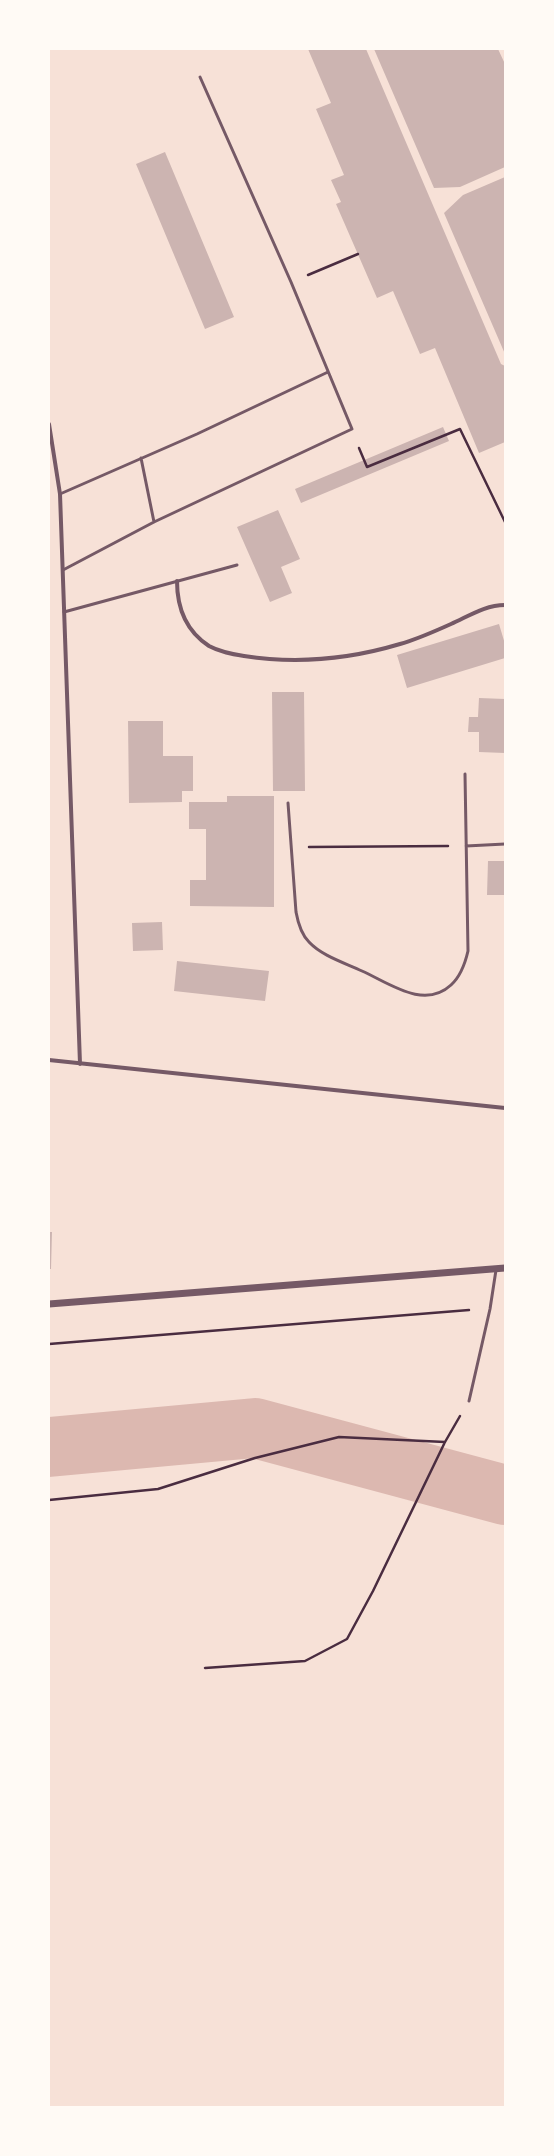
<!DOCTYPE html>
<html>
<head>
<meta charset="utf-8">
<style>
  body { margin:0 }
  #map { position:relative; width:554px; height:2156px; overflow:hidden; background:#f7e1d7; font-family:"IBM Plex Sans",sans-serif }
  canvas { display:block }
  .frame { position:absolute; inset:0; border:50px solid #fffaf5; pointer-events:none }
</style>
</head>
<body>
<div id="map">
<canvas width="554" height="2156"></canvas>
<div class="frame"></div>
</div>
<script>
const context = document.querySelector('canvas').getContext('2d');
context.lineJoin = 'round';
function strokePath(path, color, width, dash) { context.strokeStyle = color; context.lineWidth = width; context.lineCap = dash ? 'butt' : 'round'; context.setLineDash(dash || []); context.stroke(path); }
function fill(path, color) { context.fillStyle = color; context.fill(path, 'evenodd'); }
const river = new Path2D(`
  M 49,1447 L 255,1428 L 505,1495`);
const building = new Path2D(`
  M 308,49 L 366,49 L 501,364 L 505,366 L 505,442 L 479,453 L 435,348 L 420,354 L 393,291 L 377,298 L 336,204 L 341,202 L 331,180 L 344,175 L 316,109 L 331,103 Z
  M 374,49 L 498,49 L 505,64 L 505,167 L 460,187 L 434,188 Z
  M 165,152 L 234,317 L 205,329 L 136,164 Z
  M 505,177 L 505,354 L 444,213 L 463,195 Z
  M 443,427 L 449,441 L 301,503 L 295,489 Z
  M 278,510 L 300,559 L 281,567 L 292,593 L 270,602 L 237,527 Z
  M 499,624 L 505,644 L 505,658 L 407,688 L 397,655 Z
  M 272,692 L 304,692 L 305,791 L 273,791 Z
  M 479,698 L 505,699 L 505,753 L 479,752 L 479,732 L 468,732 L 469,717 L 478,717 Z
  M 128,721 L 163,721 L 163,756 L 193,756 L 193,791 L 182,791 L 182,802 L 129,803 Z
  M 227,796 L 274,796 L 274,907 L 190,906 L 190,880 L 206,880 L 206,829 L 189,829 L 189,802 L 227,802 Z
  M 488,861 L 505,861 L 505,895 L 487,895 Z
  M 162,922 L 163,950 L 133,951 L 132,923 Z
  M 177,961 L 269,971 L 265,1001 L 174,991 Z
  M 49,1232 L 52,1232 L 51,1269 L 49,1269 Z`);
const path = new Path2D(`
  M 308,275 L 358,254
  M 359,448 L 367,467 L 460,429 L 505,522
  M 309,847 L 448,846
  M 49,1344 L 469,1310
  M 49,1500 L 158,1489 L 255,1458 L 339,1437 L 445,1442
  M 205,1668 L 305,1661 L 347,1639 L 373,1591 L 445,1442 L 460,1416`);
const service = new Path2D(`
  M 141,458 L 154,522
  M 60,494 L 197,434 L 328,372
  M 63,570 L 154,522 L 352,429 L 291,282 L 200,77
  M 64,612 L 237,565
  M 288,803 L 296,912 C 298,923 301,934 309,942 C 322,956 345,963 362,971 C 389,983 424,1010 451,985 C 461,976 465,964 468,951 L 465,774
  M 466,846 L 505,844
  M 469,1401 L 490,1309 L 496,1270`);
const minor = new Path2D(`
  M 49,424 L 60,494 L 80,1064
  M 177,581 C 177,607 186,631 209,646 C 220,652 232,654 244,656 C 296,664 350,659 400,644 C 418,639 435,631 451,624 C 469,616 485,605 505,605
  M 49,1060 L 505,1108`);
const tertiary = new Path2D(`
  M 49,1304 L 505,1268`);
strokePath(river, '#dcb8b0', 60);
fill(building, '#ccb4b1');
strokePath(path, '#4a2c40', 2.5);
strokePath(service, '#755966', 3);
strokePath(minor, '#755966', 4);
strokePath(tertiary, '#755966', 7);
</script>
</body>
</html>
